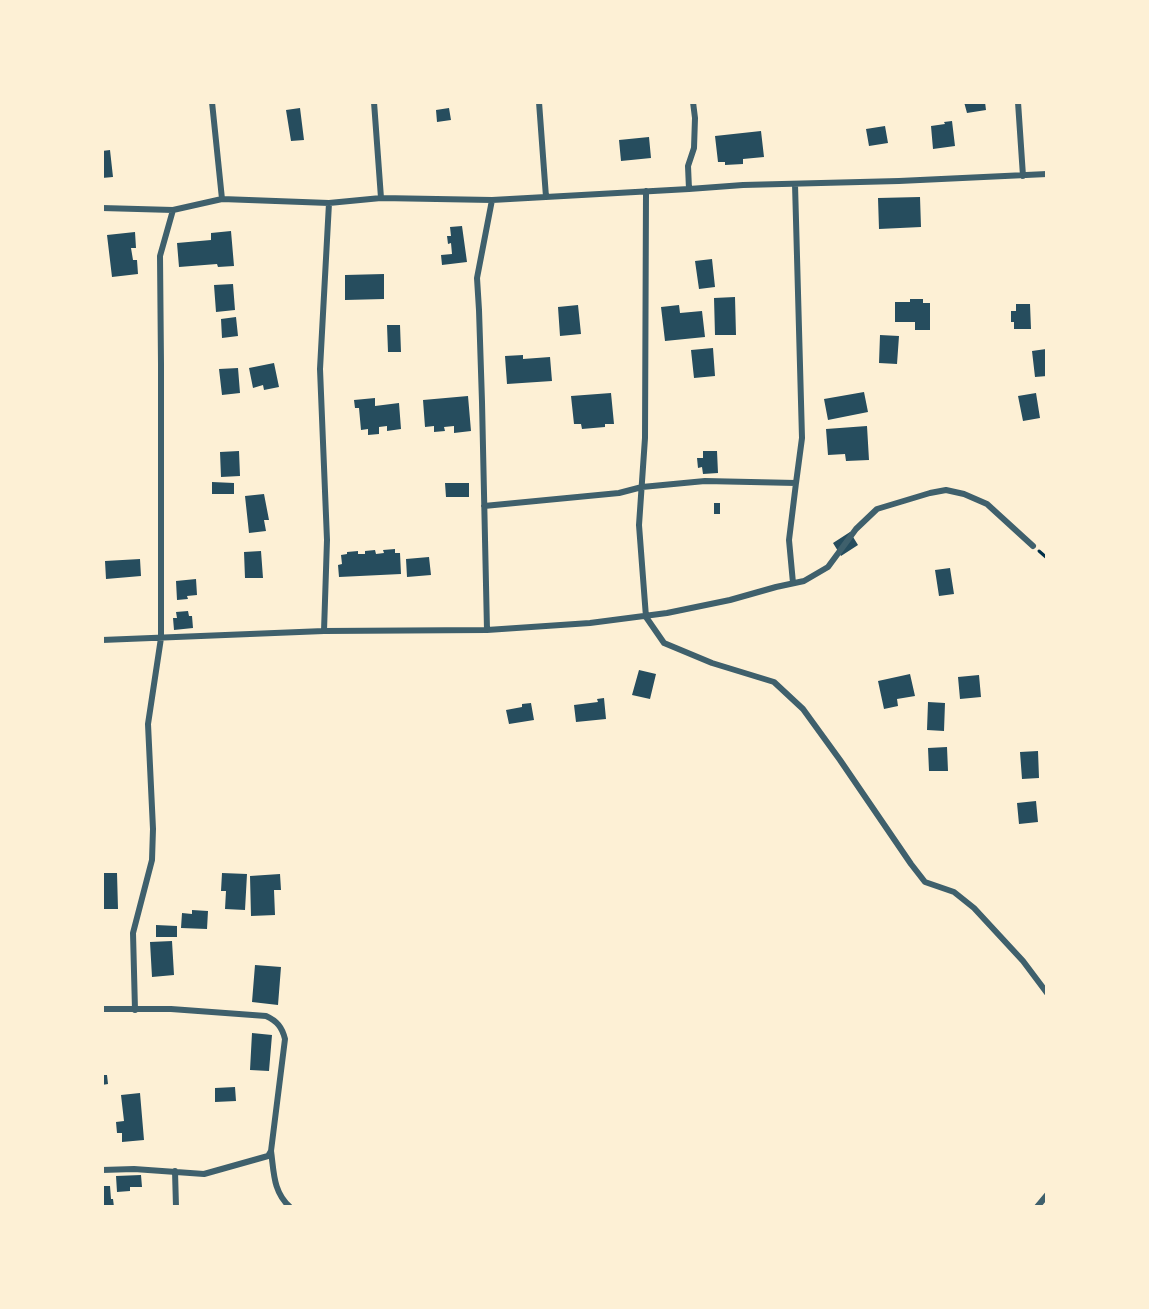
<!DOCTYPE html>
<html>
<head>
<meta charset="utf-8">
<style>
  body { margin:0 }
  #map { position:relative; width:1149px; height:1309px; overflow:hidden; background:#fdf0d5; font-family:Commissioner,sans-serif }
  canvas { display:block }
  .frame { position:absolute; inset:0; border:104px solid #fdf0d5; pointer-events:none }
</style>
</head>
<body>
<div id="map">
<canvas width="1149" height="1309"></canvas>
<div class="frame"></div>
</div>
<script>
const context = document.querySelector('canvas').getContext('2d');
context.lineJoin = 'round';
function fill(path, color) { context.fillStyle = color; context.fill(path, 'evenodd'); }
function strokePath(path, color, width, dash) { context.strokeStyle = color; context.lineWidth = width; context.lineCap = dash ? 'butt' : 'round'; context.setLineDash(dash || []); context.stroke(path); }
const building = new Path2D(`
  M 964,102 L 985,102 L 986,110 L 967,113 Z
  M 300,108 L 304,140 L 291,141 L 286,110 Z
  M 449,108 L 451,120 L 437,122 L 436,110 Z
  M 952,121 L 955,146 L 933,149 L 931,126 L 945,124 L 944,122 Z
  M 885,126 L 888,143 L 869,146 L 866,129 Z
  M 761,131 L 764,157 L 743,159 L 743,164 L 725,165 L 725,162 L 718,162 L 715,136 Z
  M 649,137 L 651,158 L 621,161 L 619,140 Z
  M 110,150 L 113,177 L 102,178 L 102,151 Z
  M 920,197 L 921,227 L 879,229 L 878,198 Z
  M 462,226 L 467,262 L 442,265 L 441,255 L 452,254 L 451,243 L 448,244 L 447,236 L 451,236 L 450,227 Z
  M 231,231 L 234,266 L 218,267 L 217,264 L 179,267 L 177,243 L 211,240 L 211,233 Z
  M 135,232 L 136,248 L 131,248 L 133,260 L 137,260 L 138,274 L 112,277 L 107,235 Z
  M 712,259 L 715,287 L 699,289 L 695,261 Z
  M 384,274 L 384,299 L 345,300 L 345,275 Z
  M 233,284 L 235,310 L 216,312 L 214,285 Z
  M 735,297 L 736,335 L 715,335 L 714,298 Z
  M 910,299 L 923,299 L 923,303 L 930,303 L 930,330 L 915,330 L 915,322 L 895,322 L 895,302 L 910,302 Z
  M 1016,304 L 1030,304 L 1031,329 L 1014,329 L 1014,322 L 1011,322 L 1011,311 L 1016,311 Z
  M 578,305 L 581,334 L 560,336 L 558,307 Z
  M 679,305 L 680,313 L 702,311 L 705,337 L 665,341 L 661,307 Z
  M 236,317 L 238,336 L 222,338 L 221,319 Z
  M 387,325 L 400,325 L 401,352 L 388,352 Z
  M 880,335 L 899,336 L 897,364 L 879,363 Z
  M 713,348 L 715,376 L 694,378 L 691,350 Z
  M 1046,349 L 1047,376 L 1035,377 L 1032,351 Z
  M 523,355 L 523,359 L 550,357 L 552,381 L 507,384 L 505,356 Z
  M 274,363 L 279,387 L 264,390 L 263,385 L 253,388 L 249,368 Z
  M 238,368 L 240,393 L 222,395 L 219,369 Z
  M 864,392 L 868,412 L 828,420 L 824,399 Z
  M 611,393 L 614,424 L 605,424 L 605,427 L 582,429 L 581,424 L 574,424 L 571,396 Z
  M 1036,393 L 1040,418 L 1023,421 L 1018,396 Z
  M 468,396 L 471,431 L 454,433 L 454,426 L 444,427 L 445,431 L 434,432 L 434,426 L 425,427 L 423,400 Z
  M 375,398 L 375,406 L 399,403 L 401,429 L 387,431 L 387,426 L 379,427 L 379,434 L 368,435 L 368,429 L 361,430 L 359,408 L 355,408 L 354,400 Z
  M 867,426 L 869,460 L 846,461 L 845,454 L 828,455 L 826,429 Z
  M 239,451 L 240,476 L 221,477 L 220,452 Z
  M 703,451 L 717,451 L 718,473 L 703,474 L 702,467 L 698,468 L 697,458 L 703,458 Z
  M 212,482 L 234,483 L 234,494 L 212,494 Z
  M 445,483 L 469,483 L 469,497 L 446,497 Z
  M 264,494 L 269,520 L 264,520 L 266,531 L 249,533 L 245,496 Z
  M 714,503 L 720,503 L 720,514 L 714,514 Z
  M 850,532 L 858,545 L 841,556 L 833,543 Z
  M 395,549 L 395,553 L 400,553 L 401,574 L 339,577 L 338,565 L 342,564 L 341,555 L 347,554 L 347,552 L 358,551 L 358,554 L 365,554 L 365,551 L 375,550 L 376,554 L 384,553 L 383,550 Z
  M 261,551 L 263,578 L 245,578 L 244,552 Z
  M 429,557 L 431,575 L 407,577 L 406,559 Z
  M 140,559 L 141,576 L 106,579 L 105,561 Z
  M 950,568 L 954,594 L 939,596 L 935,570 Z
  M 196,579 L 197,595 L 187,596 L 188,599 L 177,600 L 176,581 Z
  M 188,611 L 189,616 L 192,616 L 193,628 L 174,630 L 173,618 L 177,618 L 176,612 Z
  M 639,670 L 656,674 L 650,699 L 632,695 Z
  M 910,674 L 915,696 L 897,699 L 898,706 L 884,709 L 878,681 Z
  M 979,675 L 981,697 L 960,699 L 958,677 Z
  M 604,698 L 606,719 L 576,722 L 574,705 L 598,702 L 597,699 Z
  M 928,702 L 945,703 L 944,731 L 927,730 Z
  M 531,703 L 534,720 L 509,724 L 506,710 L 522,707 L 522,704 Z
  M 947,747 L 948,771 L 929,771 L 928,748 Z
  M 1038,751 L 1039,778 L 1022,779 L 1020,752 Z
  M 1036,801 L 1038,822 L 1019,824 L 1017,803 Z
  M 102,873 L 117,873 L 118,909 L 102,909 Z
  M 222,873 L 247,874 L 245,910 L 225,909 L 226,891 L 221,891 Z
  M 280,874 L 281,890 L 274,890 L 275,915 L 251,916 L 250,876 Z
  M 192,910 L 208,911 L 207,929 L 181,928 L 182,913 L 192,914 Z
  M 156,925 L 177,926 L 177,937 L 156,937 Z
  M 172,941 L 174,975 L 152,977 L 150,942 Z
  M 255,965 L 281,967 L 278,1005 L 252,1002 Z
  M 252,1033 L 272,1035 L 269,1071 L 250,1070 Z
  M 102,1075 L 107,1075 L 108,1084 L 102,1085 Z
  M 235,1087 L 236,1101 L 215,1102 L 215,1088 Z
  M 140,1093 L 144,1140 L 122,1142 L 122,1133 L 117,1133 L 116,1122 L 124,1121 L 121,1095 Z
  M 141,1175 L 142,1187 L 130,1187 L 130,1191 L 117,1192 L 116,1176 Z
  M 102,1186 L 110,1186 L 111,1199 L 113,1199 L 114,1207 L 102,1207 Z`);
const path = new Path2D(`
  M 1039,551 L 1047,558`);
const minor = new Path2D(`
  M 212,102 L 222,199
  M 374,102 L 381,198
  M 539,102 L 546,197
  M 1018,102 L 1023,176
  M 795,184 L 802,438 L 796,483
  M 689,189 L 688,166 L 694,148 L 695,118 L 693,102
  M 646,191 L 645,438 L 639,525 L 646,617 L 664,643 L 712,663 L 774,682 L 803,709 L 840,760 L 911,864 L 925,882 L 954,892 L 974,908 L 1023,961 L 1047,993
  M 102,208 L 173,210 L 160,256 L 161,364 L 161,638 L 148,724 L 153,829 L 152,860 L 133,933 L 135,1010
  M 173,210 L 222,199 L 329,203 L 381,198 L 492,200 L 689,189 L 743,185 L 899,181 L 1047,174
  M 484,506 L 619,493 L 642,487 L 705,481 L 796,483 L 789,540 L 793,583
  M 487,630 L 482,402 L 479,310 L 477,278 L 492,200
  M 324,631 L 327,540 L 320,369 L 329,203
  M 102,640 L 324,631 L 487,630 L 590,623 L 667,613 L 730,600 L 776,587 L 804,581 L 828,567 L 856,529 L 877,509 L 930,493 L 946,490 L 964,494 L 987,504 L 1033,546
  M 102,1009 L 171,1009 L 266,1016 C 277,1021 282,1027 285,1039 L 271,1151 L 268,1156 L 204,1174 L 134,1169 L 102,1170
  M 271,1151 C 274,1172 273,1192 290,1207
  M 175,1171 L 176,1207
  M 1037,1207 L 1047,1195`);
fill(building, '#264d5e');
strokePath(path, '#003049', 3);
strokePath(minor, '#3f606c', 6);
</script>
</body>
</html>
